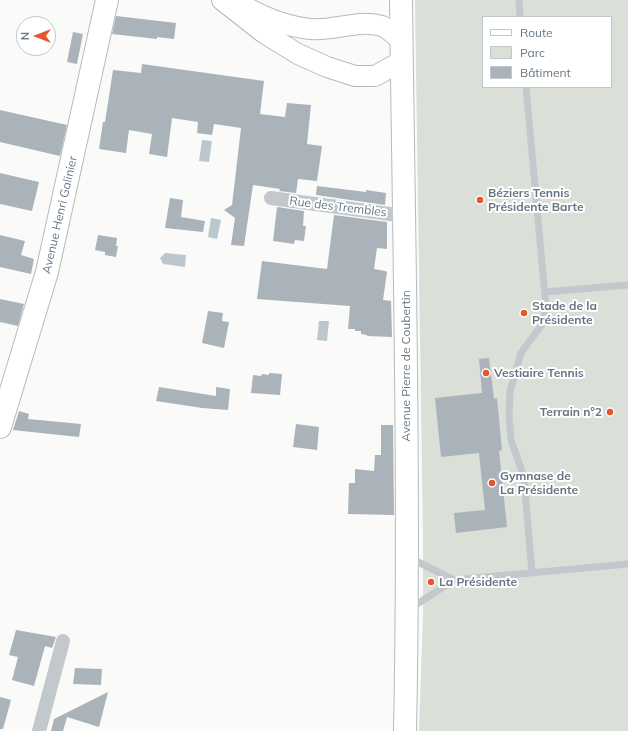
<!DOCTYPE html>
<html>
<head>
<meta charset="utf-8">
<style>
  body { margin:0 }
  #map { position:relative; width:628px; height:731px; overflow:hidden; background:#fafaf8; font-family:Mulish,sans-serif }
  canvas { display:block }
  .legend { position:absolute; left:482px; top:16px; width:130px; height:72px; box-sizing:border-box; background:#fff; border:1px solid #c1c8cd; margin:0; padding:5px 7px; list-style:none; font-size:12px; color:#657683 }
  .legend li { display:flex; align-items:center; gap:8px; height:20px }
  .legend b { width:20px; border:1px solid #c1c8cd }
  .north { position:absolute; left:16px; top:16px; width:40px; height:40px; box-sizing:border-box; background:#fff; border:1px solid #c1c8cd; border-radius:50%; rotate:270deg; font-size:11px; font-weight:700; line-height:16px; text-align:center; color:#657683 }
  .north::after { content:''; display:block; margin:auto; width:14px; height:18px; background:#e4572e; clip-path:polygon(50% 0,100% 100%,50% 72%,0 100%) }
</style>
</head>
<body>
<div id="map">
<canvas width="628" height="731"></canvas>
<ul class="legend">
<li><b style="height:5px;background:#fff"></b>Route</li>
<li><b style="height:11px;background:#dadfd7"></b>Parc</li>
<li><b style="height:11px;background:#aab3b9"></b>Bâtiment</li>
</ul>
<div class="north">N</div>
</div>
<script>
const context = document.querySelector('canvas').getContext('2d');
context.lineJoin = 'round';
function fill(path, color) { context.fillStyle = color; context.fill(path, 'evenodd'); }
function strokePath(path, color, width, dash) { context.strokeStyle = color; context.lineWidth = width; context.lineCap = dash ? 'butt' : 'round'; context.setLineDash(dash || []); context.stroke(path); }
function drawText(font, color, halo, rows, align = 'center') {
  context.font = font + ' Mulish,sans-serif'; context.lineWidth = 4; context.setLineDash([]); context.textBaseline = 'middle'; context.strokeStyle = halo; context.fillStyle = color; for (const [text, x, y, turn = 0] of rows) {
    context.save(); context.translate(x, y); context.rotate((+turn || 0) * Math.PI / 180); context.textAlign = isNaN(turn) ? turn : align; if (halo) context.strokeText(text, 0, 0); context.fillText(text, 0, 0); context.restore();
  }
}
const green = new Path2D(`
  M 415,0 L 628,0 L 628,731 L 419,731 L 423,617 L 423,539 ZM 483,17 L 611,17 L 611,87 L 483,87 Z`);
const water = new Path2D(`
  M 202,140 L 212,141 L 209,162 L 199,161 Z
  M 211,218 L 221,220 L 217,239 L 208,237 Z
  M 165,253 L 186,255 L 185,267 L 163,264 L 160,258 Z
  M 319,321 L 329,321 L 327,341 L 317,340 Z`);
const building = new Path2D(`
  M 116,16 L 176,23 L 174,39 L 157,37 L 157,39 L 112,34 Z
  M 73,32 L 83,34 L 77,64 L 67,62 Z
  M 142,64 L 264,81 L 260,114 L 285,117 L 287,103 L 311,105 L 307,144 L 322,146 L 317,181 L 298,179 L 296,193 L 279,191 L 280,189 L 253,185 L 244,246 L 231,245 L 235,218 L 224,210 L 232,205 L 241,128 L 214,124 L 212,135 L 197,133 L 198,122 L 172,118 L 167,157 L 149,154 L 152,134 L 129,130 L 126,153 L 99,149 L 103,122 L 105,122 L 113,70 L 141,73 Z
  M 0,110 L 67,125 L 60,156 L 0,142 Z
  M 0,173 L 39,182 L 32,211 L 0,204 Z
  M 317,186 L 366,192 L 366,190 L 386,193 L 385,205 L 316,195 Z
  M 170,198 L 183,200 L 181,217 L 205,221 L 203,232 L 165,228 Z
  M 277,207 L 304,211 L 303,226 L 306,226 L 304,241 L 295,240 L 294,244 L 273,241 Z
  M 334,215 L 387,222 L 387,249 L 377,248 L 374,269 L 385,271 L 387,272 L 383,300 L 391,301 L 392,337 L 367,336 L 367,335 L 361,334 L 361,331 L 355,331 L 355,329 L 348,329 L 350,306 L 257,299 L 262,261 L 327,269 Z
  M 0,235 L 25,241 L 21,255 L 34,259 L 31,274 L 0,267 Z
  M 98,235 L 117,238 L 116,246 L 118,246 L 116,257 L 105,255 L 105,252 L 95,250 Z
  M 0,299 L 24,304 L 18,326 L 0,322 Z
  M 208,311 L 223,313 L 222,321 L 229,322 L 224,348 L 202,343 Z
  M 489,358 L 494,399 L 497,398 L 502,450 L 499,451 L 507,527 L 456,533 L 454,513 L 485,510 L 479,453 L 441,457 L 435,398 L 482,393 L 479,359 Z
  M 269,373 L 282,374 L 280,395 L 251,393 L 253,375 L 261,376 L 262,374 L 269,375 Z
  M 159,387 L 216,396 L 216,387 L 230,389 L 228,410 L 202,408 L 156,401 Z
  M 19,411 L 29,414 L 28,419 L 81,424 L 79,437 L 13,430 Z
  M 296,424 L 319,427 L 317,450 L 293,447 Z
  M 381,425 L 393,425 L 394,515 L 348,514 L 349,483 L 355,483 L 355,469 L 374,471 L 375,455 L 381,455 Z
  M 16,630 L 56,637 L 52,648 L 45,646 L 34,686 L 12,680 L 18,657 L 9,655 Z
  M 75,668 L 102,669 L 101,685 L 73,684 Z
  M 108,692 L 99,727 L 67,717 L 63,731 L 51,731 L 54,719 Z
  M 0,697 L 11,700 L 3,729 L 0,729 Z`);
const lane = new Path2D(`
  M 519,0 L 520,17
  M 526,87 L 546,307 L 543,323 L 521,353 L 510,391 L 509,417 L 511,440 L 524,477 L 532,573
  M 545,292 L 628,285
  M 410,558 L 454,580 L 411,608
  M 454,580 L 628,564`);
const street = new Path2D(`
  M 271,198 L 405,216
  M 39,731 L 63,641`);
const secondary = new Path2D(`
  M 222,0 L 264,33 L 298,54 L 327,67 L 355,76 L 375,76 L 402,61
  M 242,5 C 263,17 287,27 311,29 C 334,31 359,19 382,26 C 389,29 396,36 402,41`);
const primary = new Path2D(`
  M 401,0 C 404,244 410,487 405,731
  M 0,427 L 47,272 L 107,0`);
const markers = [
  [480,200,4,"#e4572e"],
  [524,313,4,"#e4572e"],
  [486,373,4,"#e4572e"],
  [610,412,4,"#e4572e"],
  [492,483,4,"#e4572e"],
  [431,582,4,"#e4572e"]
];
const poiNames = [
  ["Béziers Tennis",488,193],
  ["Présidente Barte",488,207],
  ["Stade de la",532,306],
  ["Présidente",532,320],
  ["Vestiaire Tennis",494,373],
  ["Terrain n°2",602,412,"right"],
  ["Gymnase de",500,476],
  ["La Présidente",500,490],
  ["La Présidente",439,582]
];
const streetNames = [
  ["Rue des Trembles",338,207,7],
  ["Avenue Henri Galinier",60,215,-77],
  ["Avenue Pierre de Coubertin",406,366,-90]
];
fill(green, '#dadfd7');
fill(water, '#bbc7cb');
fill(building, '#aab3b9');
strokePath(secondary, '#b3babf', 22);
strokePath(primary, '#b5babe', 24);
strokePath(lane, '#c3c8cc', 7);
strokePath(street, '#c3c8cc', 14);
strokePath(secondary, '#fff', 20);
strokePath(primary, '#fff', 22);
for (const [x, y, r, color] of markers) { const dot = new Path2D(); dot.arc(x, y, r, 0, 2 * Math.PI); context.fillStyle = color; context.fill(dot); strokePath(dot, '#fff', 1.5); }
drawText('bold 12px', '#657683', '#fff', poiNames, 'left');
drawText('12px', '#657683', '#fff', streetNames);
</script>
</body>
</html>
